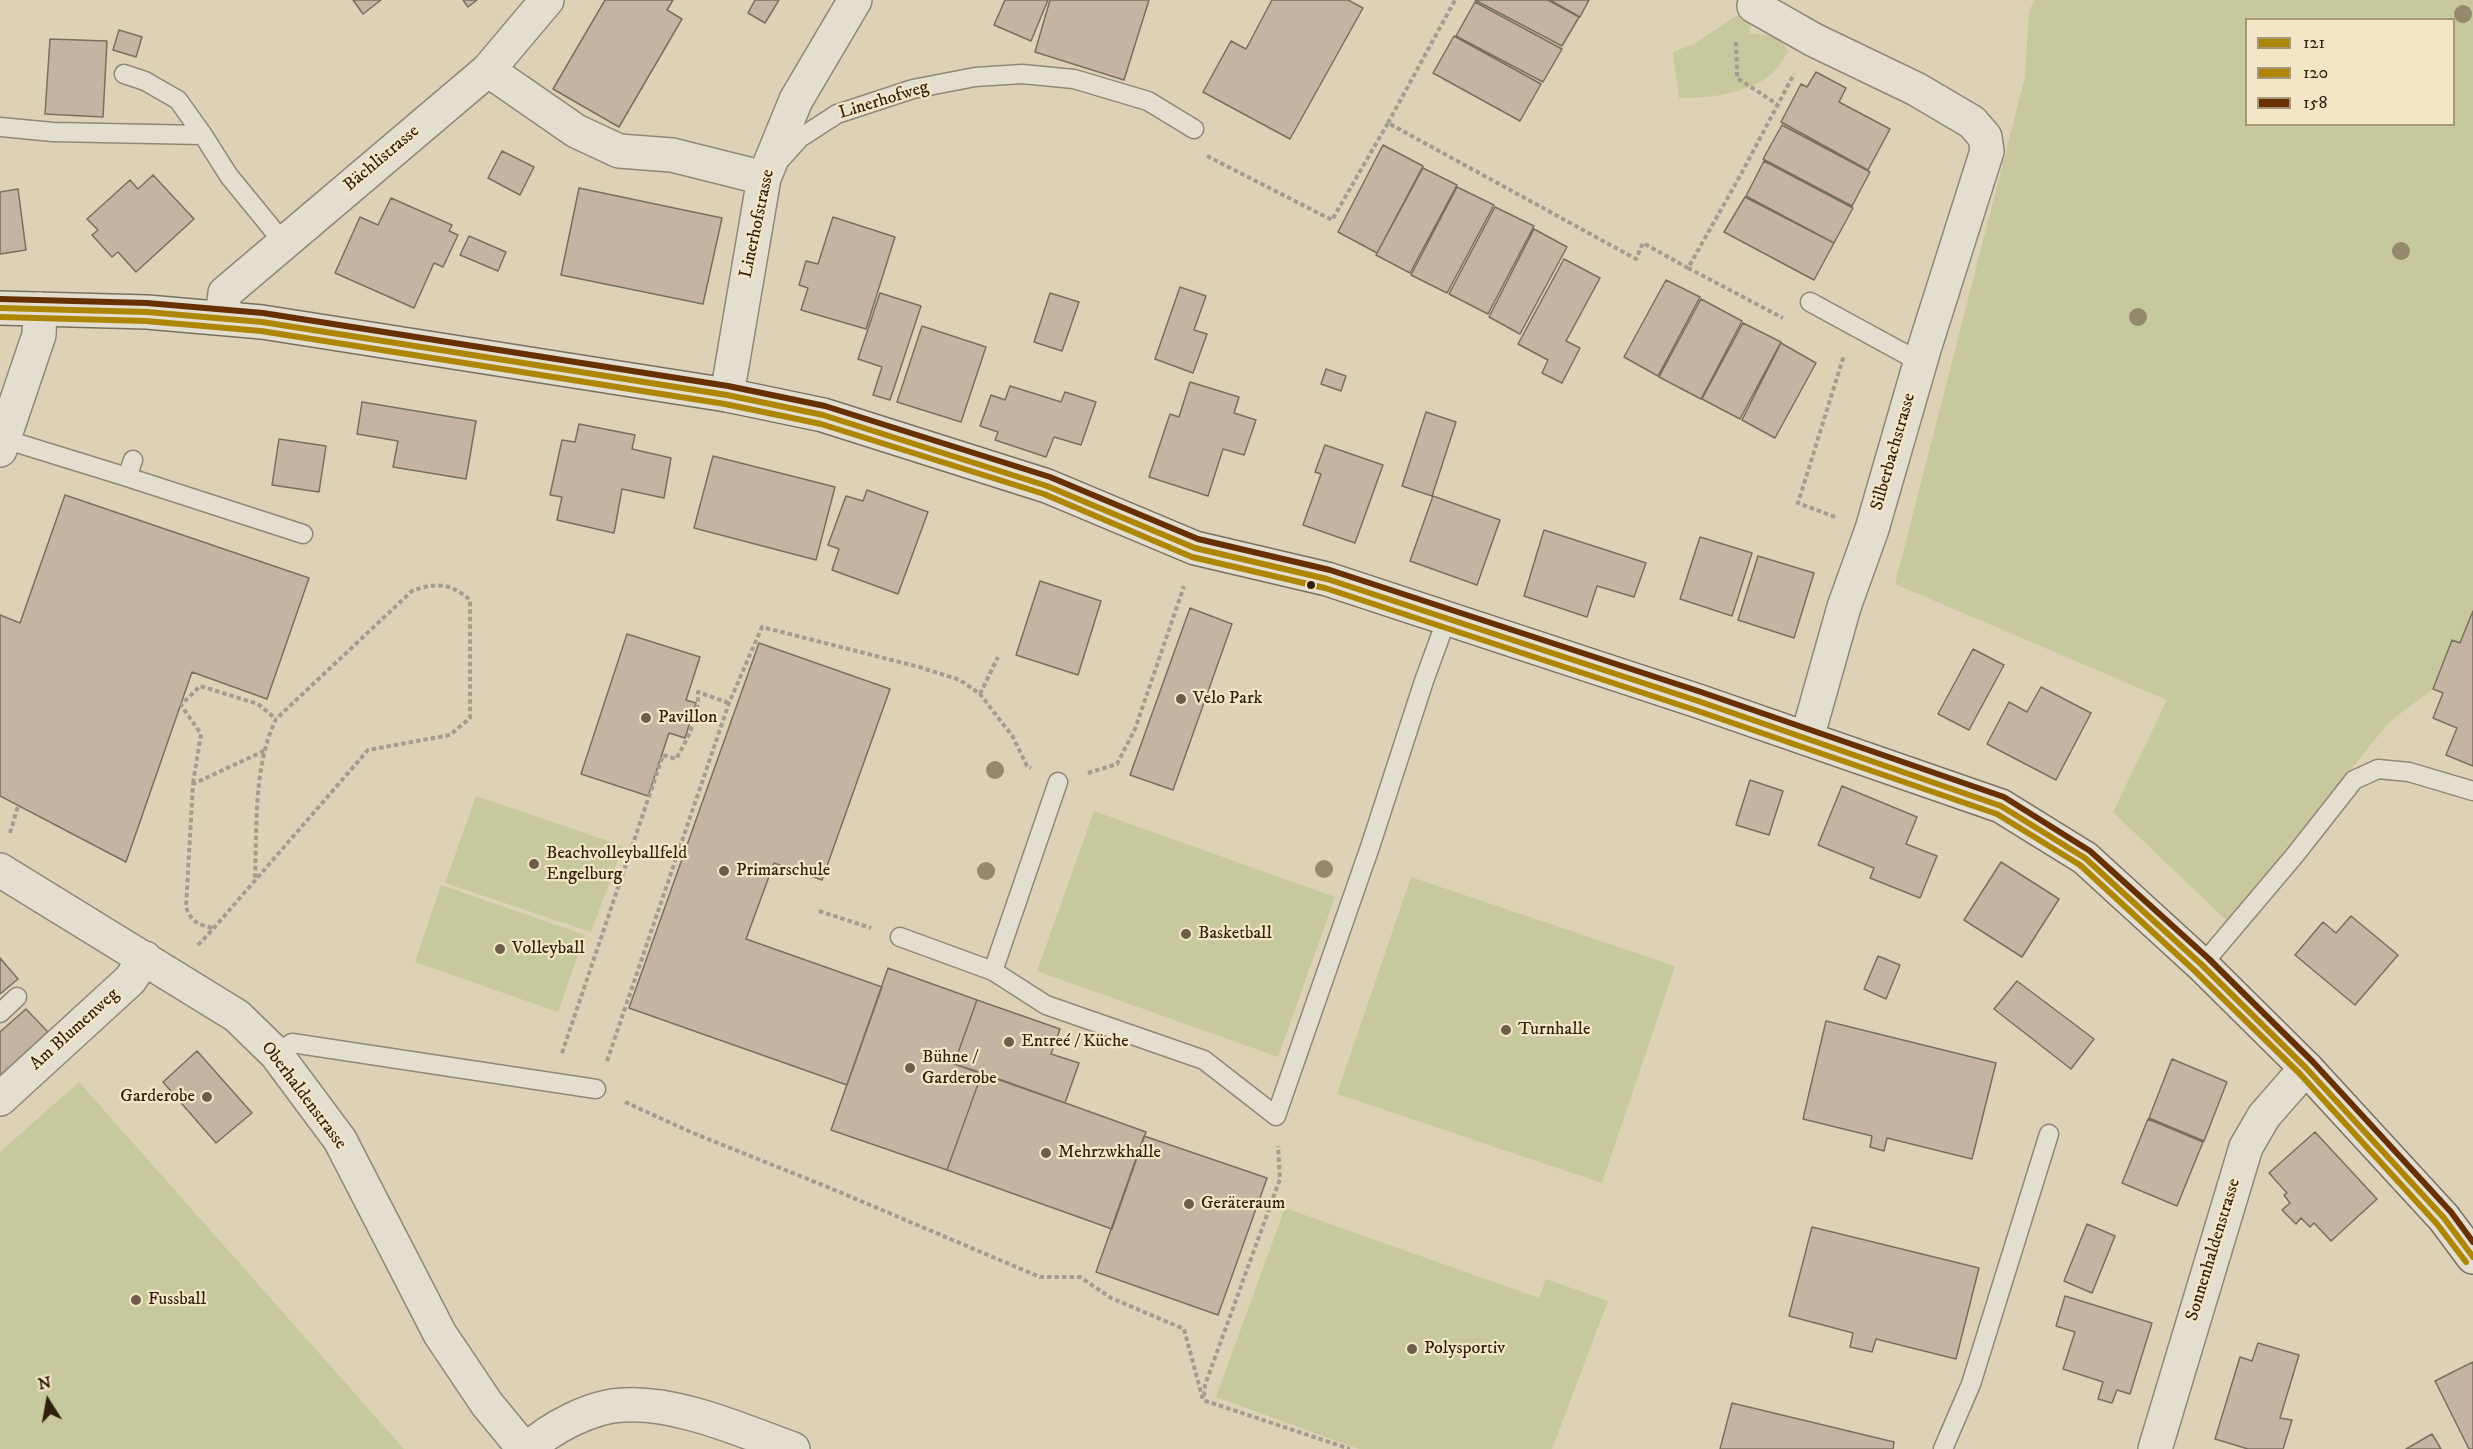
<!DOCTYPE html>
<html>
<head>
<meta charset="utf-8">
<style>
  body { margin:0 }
  #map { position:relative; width:2473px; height:1449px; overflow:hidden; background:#ddd2b6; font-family:"IM FELL DW Pica",serif }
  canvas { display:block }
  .legend { position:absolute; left:2245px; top:18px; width:210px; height:108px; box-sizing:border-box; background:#f3e6c6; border:2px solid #a6967c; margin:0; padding:8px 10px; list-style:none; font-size:18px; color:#321e0c }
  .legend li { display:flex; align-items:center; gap:12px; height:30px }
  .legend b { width:30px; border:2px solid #a6967c }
  .north { position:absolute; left:18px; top:1371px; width:60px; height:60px; -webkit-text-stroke:4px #f3e6c6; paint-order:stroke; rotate:349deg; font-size:16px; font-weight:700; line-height:24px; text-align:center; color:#321e0c }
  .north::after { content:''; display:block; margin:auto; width:21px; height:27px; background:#321e0c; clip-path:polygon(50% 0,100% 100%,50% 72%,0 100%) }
</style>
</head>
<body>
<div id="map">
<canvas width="2473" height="1449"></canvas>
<ul class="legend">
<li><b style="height:8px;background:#ad8605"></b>121</li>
<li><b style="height:8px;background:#ad8605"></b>120</li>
<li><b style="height:8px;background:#663000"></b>158</li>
</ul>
<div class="north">N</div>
</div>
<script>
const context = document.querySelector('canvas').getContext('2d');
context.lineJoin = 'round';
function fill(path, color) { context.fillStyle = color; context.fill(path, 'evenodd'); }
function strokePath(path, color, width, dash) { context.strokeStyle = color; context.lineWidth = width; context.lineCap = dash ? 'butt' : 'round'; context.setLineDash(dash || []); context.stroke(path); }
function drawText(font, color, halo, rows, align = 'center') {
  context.font = font + ' "IM FELL DW Pica",serif'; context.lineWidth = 4.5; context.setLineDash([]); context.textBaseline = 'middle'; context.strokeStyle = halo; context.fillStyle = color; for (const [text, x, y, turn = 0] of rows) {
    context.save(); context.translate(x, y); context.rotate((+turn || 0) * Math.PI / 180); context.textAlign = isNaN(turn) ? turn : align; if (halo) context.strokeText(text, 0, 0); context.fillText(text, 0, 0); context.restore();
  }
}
const green = new Path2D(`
  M 2035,0 L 2473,0 L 2473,611 L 2460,643 L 2452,641 L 2433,689 L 2389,722 L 2228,922 L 2113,812 L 2167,700 L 1895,584 L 2025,77 L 2029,11 ZM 2246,20 L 2454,20 L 2454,124 L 2246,124 Z
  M 1738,15 L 1750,24 L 1749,33 L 1777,37 L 1789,51 C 1783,59 1777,71 1769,76 C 1742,95 1709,98 1679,98 L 1673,52 L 1694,44 Z
  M 476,796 L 623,846 L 591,932 L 445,883 Z
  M 1094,811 L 1335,897 L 1278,1057 L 1037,971 Z
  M 1411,877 L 1675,966 L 1602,1183 L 1337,1094 Z
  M 441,885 L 585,935 L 558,1012 L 415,962 Z
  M 79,1082 L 404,1449 L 0,1449 L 0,1152 Z
  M 1285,1208 L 1539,1298 L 1546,1279 L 1608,1301 L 1552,1449 L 1359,1449 L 1216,1397 Z`);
const building = new Path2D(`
  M 353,0 L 381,0 L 363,14 Z
  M 463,0 L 477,0 L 468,7 Z
  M 605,0 L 673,0 L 667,10 L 682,19 L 619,127 L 553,89 Z
  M 755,0 L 779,0 L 765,23 L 748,13 Z
  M 1005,0 L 1048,0 L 1031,41 L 994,25 Z
  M 1050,0 L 1149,0 L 1124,80 L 1035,52 Z
  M 1272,0 L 1348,0 L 1363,8 L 1290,139 L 1203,92 L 1231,41 L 1246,49 Z
  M 1475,0 L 1548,0 L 1579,17 L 1562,46 Z
  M 1550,0 L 1589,0 L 1580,17 Z
  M 1475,2 L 1562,49 L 1543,82 L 1456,36 Z
  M 119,30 L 142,37 L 136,57 L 113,50 Z
  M 1454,36 L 1541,84 L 1520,121 L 1433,73 Z
  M 50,39 L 107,41 L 103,117 L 45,114 Z
  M 1816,72 L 1846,88 L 1839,102 L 1890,129 L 1868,170 L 1781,122 L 1801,84 L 1807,87 Z
  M 1782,125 L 1870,172 L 1852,206 L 1763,159 Z
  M 1383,145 L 1423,166 L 1377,253 L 1338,232 Z
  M 502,151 L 534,167 L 520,195 L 488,178 Z
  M 1764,161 L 1853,208 L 1834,243 L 1746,196 Z
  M 1423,168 L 1457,185 L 1410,273 L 1376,255 Z
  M 153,175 L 194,219 L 136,272 L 118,252 L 112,257 L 92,235 L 98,230 L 87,219 L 130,180 L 138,189 Z
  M 1457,187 L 1494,205 L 1447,293 L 1411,275 Z
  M 579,188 L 722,218 L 703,304 L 561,275 Z
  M 18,189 L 26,250 L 0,254 L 0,192 Z
  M 1745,197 L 1834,243 L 1814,280 L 1724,232 Z
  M 391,198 L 452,225 L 449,231 L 458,235 L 443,267 L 434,263 L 414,308 L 335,273 L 360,217 L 378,225 Z
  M 1495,207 L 1534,226 L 1488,314 L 1449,294 Z
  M 833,217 L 895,237 L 866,329 L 801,310 L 808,288 L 799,285 L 806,261 L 818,264 Z
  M 1534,229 L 1567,247 L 1520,334 L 1489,317 Z
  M 469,236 L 506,252 L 498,271 L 460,255 Z
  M 1564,259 L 1600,278 L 1566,341 L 1580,348 L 1562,383 L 1542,373 L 1548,360 L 1518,344 Z
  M 1666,280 L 1700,297 L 1658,376 L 1624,357 Z
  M 1180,287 L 1206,296 L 1194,330 L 1207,334 L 1193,373 L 1155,359 Z
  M 880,293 L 921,306 L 890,400 L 873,395 L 882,367 L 858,359 Z
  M 1050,293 L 1079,302 L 1062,351 L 1034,342 Z
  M 1701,299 L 1742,321 L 1701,399 L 1659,377 Z
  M 1743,323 L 1781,342 L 1740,419 L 1702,399 Z
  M 922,326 L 986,347 L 961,422 L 897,402 Z
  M 1781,343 L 1816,363 L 1775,438 L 1742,420 Z
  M 1326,369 L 1346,376 L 1341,391 L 1321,384 Z
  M 1190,382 L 1239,397 L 1234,413 L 1256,420 L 1244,455 L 1223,449 L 1208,496 L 1149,477 L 1170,414 L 1179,417 Z
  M 1010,386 L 1061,402 L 1065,392 L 1096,402 L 1081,445 L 1054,437 L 1046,457 L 995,440 L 998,432 L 980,426 L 991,395 L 1005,400 Z
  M 362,402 L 476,421 L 466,479 L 393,467 L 398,441 L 357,434 Z
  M 1426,412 L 1456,422 L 1432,496 L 1402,486 Z
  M 579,424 L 635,435 L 632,449 L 671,458 L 664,498 L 622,489 L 614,533 L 557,520 L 562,497 L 550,495 L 562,440 L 575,442 Z
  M 279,439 L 326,446 L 319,492 L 272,485 Z
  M 1325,445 L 1383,465 L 1355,543 L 1303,525 L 1321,474 L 1315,472 Z
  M 713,456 L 835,487 L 816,560 L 694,528 Z
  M 867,490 L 928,512 L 898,594 L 832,570 L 839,549 L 828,545 L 846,496 L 863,501 Z
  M 65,495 L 309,578 L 267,699 L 192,672 L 126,862 L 0,796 L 0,615 L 20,623 Z
  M 1433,496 L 1500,520 L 1477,585 L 1410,561 Z
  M 1544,530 L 1646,563 L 1634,597 L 1597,586 L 1587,617 L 1524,596 Z
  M 1700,537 L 1752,553 L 1732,616 L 1680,599 Z
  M 1758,556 L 1814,573 L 1794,638 L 1738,620 Z
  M 1040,581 L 1101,601 L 1078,675 L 1016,655 Z
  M 1190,608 L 1232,624 L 1173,790 L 1130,775 Z
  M 2473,611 L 2473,766 L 2446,755 L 2457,728 L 2433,718 L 2443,693 L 2433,689 L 2452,640 L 2460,643 Z
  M 627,634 L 700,657 L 686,700 L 696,703 L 685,738 L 669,733 L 648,796 L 581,774 Z
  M 759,643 L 890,689 L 822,880 L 774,863 L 746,939 L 882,987 L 847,1085 L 629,1008 Z
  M 1973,649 L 2004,665 L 1969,730 L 1938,714 Z
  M 2041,687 L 2091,713 L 2056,780 L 1987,744 L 2009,702 L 2027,712 Z
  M 1750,780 L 1783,791 L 1769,835 L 1736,825 Z
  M 1842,786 L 1917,817 L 1906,844 L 1937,856 L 1920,898 L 1870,878 L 1874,868 L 1818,845 Z
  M 2001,862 L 2059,899 L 2022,957 L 1964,920 Z
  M 2351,916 L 2398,955 L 2355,1005 L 2295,955 L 2323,922 L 2336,933 Z
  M 1878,956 L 1900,965 L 1886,999 L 1864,989 Z
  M 0,958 L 18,979 L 0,994 Z
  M 888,968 L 977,1000 L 954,1064 L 982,1073 L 947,1170 L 831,1130 Z
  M 2017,981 L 2094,1039 L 2071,1069 L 1994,1009 Z
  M 977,1000 L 1060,1029 L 1051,1054 L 1079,1063 L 1065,1103 L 954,1064 Z
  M 26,1009 L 48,1032 L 0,1076 L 0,1032 Z
  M 1826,1021 L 1996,1063 L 1972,1159 L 1887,1138 L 1884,1151 L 1870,1147 L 1872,1136 L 1803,1119 Z
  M 197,1051 L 252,1113 L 216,1143 L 163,1082 Z
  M 2172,1059 L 2227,1082 L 2204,1141 L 2149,1118 Z
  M 982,1073 L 1146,1132 L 1112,1229 L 947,1170 Z
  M 2148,1119 L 2203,1142 L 2177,1206 L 2122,1183 Z
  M 2315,1132 L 2377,1199 L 2331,1241 L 2314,1223 L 2310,1227 L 2301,1218 L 2296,1224 L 2282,1210 L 2290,1203 L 2284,1195 L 2287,1193 L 2269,1173 Z
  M 1144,1136 L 1267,1178 L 1218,1315 L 1096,1272 Z
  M 2087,1224 L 2115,1236 L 2092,1293 L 2064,1281 Z
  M 1812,1227 L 1979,1268 L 1956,1359 L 1876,1339 L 1872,1352 L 1850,1347 L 1853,1333 L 1789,1316 Z
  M 2065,1296 L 2152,1323 L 2130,1394 L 2117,1390 L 2112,1403 L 2098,1399 L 2103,1382 L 2063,1369 L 2075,1332 L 2056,1326 Z
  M 2258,1343 L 2299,1355 L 2280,1418 L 2292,1420 L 2283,1449 L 2248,1449 L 2215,1439 L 2240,1357 L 2252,1361 Z
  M 2473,1362 L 2473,1449 L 2469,1449 L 2435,1381 Z
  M 1732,1403 L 1894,1442 L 1893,1449 L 1720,1449 Z
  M 2432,1434 L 2441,1449 L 2406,1449 Z`);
const path = new Path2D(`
  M 1736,42 L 1737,78 L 1777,104
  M 1388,123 L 1455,0
  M 1207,156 L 1332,220 L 1388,123 L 1636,259 L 1643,243 L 1688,268 L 1740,176 L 1794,74
  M 1688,268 L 1783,318
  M 1835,517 L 1798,503 L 1844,355
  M 980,694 L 998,657
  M 1088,773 L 1117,764 L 1135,729 L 1184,586
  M 193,783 L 201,734 L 181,705 L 200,686 L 258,704 L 276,719
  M 10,833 L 18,806
  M 819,911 L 871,928
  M 212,928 C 197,924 191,921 186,907 L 193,784 L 264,751
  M 198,945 L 213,929 L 368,750 L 450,735 L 470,718 L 470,600 C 451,583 435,582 412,591 L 276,719 C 253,767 257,828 255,880
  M 562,1053 L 663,755 L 676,759 C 688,738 699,717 698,692 L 729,703
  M 607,1061 L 729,703 L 762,627 L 919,667 L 960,680 L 980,694 L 1013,737 L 1027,766 L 1031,768
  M 625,1102 L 693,1133 L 830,1188 L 1040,1277 L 1080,1277 L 1111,1298 L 1184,1329 L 1203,1400 L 1350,1449
  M 1204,1396 L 1205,1385 L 1280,1179 L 1278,1146`);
const lane = new Path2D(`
  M 124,74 L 145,81 L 178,100 L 203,135
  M 0,127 L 53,132 L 203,135 L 229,176 L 283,242
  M 781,159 L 800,138 L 837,114 L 913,89 L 975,77 L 1022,74 L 1074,79 L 1148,101 L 1194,129
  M 1810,302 L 1920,362
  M 4,439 L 127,477 L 133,460
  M 127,477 L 303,534
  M 1058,782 L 993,971 L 1046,1005 L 1204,1060 L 1276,1116 L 1370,847 L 1424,681 L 1447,618
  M 900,937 L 993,971
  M 2202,965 L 2295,855 L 2354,780 L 2378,769 L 2409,772 L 2473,791
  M 0,1013 L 17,997
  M 276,1054 L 292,1043 L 596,1089
  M 1943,1449 L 1971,1384 L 2049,1134`);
const street = new Path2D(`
  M 1754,6 L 1814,40 L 1916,89 L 1972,122 L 1985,137 L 1987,151 L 1925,346 L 1872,529 L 1844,607 L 1807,738
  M 488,70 L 576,131 L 619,151 L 672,155 L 764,178
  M 222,317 L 225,293 L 488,70 L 547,0
  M 727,395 L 764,178 L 796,100 L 855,0
  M 0,450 L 39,335 L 40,309
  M 0,870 L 237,1016 L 276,1054 L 340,1140 L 440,1334 L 487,1404 L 524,1449
  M 0,1099 L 130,980 L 145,958
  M 528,1449 C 550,1428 592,1406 623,1405 C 676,1401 743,1431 793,1449
  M 2155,1449 L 2246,1147 L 2264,1116 L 2306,1068`);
const secondary = new Path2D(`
  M 0,308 L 147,312 L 262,322 L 727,395 L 823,415 L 1047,486 L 1195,548 L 1327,579 L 1698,701 L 2001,806 L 2085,858 L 2202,965 L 2306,1068 L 2444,1218 L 2473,1257`);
const bus1 = new Path2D(`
  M 0,308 L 147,312 L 262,322 L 727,395 L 823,415 L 1047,486 L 1195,548 L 1327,579 L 1698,701 L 2001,806 L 2085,858 L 2202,965 L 2306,1068 L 2444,1218 L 2473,1257`);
const bus2 = new Path2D(`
  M 0,317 L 146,321 L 261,331 L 725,404 L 821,424 L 1044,494 L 1192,557 L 1325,588 L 1695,710 L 1997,814 L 2080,865 L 2196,972 L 2300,1074 L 2437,1224 L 2466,1262`);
const bus3 = new Path2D(`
  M 0,299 L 147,303 L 263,313 L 728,386 L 825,406 L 1050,477 L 1198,539 L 1330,570 L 1701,692 L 2004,797 L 2090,851 L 2208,958 L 2313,1062 L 2451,1212 L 2473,1242`);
const trees = [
  [2463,14],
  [2401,251],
  [2138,317],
  [995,770],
  [1324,869],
  [986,871]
];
const markers = [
  [1311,585,5,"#321e0c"],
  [1181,699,6,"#6e5d48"],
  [646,718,6,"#6e5d48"],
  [534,864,6,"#6e5d48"],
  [724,871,6,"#6e5d48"],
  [1186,934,6,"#6e5d48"],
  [500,949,6,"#6e5d48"],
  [1506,1030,6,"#6e5d48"],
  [1009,1042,6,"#6e5d48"],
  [910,1068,6,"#6e5d48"],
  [207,1097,6,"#6e5d48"],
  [1046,1153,6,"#6e5d48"],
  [1189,1204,6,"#6e5d48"],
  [136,1300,6,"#6e5d48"],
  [1412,1349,6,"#6e5d48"]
];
const streetNames = [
  ["Linerhofweg",884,101,-17],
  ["Bächlistrasse",382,159,-40],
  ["Linerhofstrasse",758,224,-78],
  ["Silberbachstrasse",1894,452,-74],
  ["Am Blumenweg",75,1030,-42],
  ["Oberhaldenstrasse",303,1096,53],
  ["Sonnenhaldenstrasse",2214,1250,-73]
];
const poiNames = [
  ["Velo Park",1193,699],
  ["Pavillon",658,718],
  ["Beachvolleyballfeld",546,854],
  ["Engelburg",546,875],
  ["Primarschule",736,871],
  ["Basketball",1198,934],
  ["Volleyball",512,949],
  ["Turnhalle",1518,1030],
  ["Entreé / Küche",1021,1042],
  ["Bühne /",922,1058],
  ["Garderobe",922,1079],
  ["Garderobe",195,1097,"right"],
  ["Mehrzwkhalle",1058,1153],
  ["Geräteraum",1201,1204],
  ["Fussball",148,1300],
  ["Polysportiv",1424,1349]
];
fill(green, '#c7c89d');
fill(building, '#c6b4a3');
strokePath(building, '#78705f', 1.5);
strokePath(lane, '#908776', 21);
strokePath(street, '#908776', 36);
strokePath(secondary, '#78705f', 36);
strokePath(path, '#a29c91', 4, [4.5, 3]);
strokePath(lane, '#e3ded0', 18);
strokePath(street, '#e3ded0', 33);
strokePath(secondary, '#e3ded0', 33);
strokePath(bus1, '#ad8605', 6);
strokePath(bus2, '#ad8605', 6);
strokePath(bus3, '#663000', 6);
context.fillStyle = '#94896d';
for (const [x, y] of trees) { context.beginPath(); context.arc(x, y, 9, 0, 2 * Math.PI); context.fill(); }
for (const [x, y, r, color] of markers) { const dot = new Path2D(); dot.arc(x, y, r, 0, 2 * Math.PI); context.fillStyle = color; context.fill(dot); strokePath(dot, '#f3e6c6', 2); }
drawText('18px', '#321e0c', '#f3e6c6', streetNames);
drawText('18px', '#321e0c', '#f3e6c6', poiNames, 'left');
</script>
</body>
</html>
